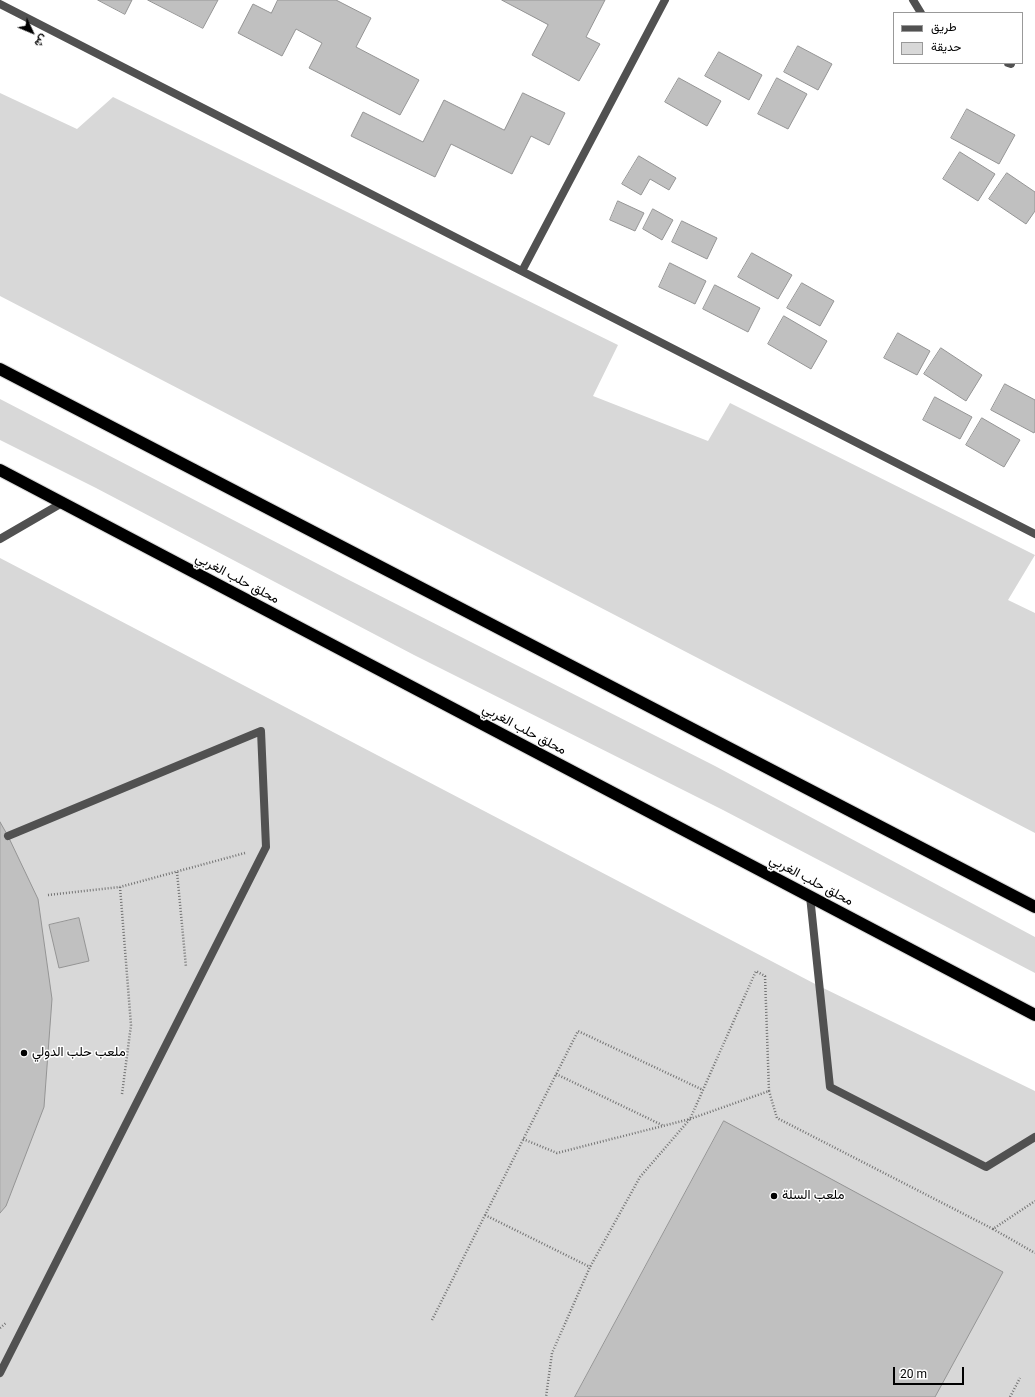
<!DOCTYPE html>
<html>
<head>
<meta charset="utf-8">
<style>
  body { margin:0 }
  #map { position:relative; width:1035px; height:1397px; overflow:hidden; background:#fff; font-family:Roboto,Vazirmatn,sans-serif }
  canvas { display:block }
  .legend { position:absolute; left:893px; top:12px; width:130px; height:52px; box-sizing:border-box; background:#fff; border:1px solid #999; margin:0; padding:5px 7px; list-style:none; font-size:12px; color:#000 }
  .legend li { display:flex; align-items:center; gap:8px; height:20px }
  .legend b { width:20px; border:1px solid #999 }
  .north { position:absolute; left:12px; top:12px; width:40px; height:40px; -webkit-text-stroke:3px #fff; paint-order:stroke; rotate:134deg; font-size:11px; font-weight:700; line-height:16px; text-align:center; color:#000 }
  .north::after { content:''; display:block; margin:auto; width:14px; height:18px; background:#000; clip-path:polygon(50% 0,100% 100%,50% 72%,0 100%) }
  .scale { position:absolute; left:893px; top:1367px; width:71px; height:18px; box-sizing:border-box; border:2px solid #000; border-top:0; padding-left:5px; font-size:12px; line-height:14px; white-space:nowrap; color:#000; -webkit-text-stroke:3px #fff; paint-order:stroke }
</style>
</head>
<body>
<div id="map">
<canvas width="1035" height="1397"></canvas>
<ul class="legend">
<li><b style="height:5px;background:#515151"></b>طريق</li>
<li><b style="height:11px;background:#d8d8d8"></b>حديقة</li>
</ul>
<div class="north">ش</div>
<div class="scale">20 m</div>
</div>
<script>
const context = document.querySelector('canvas').getContext('2d');
context.lineJoin = 'round';
function fill(path, color) { context.fillStyle = color; context.fill(path, 'evenodd'); }
function strokePath(path, color, width, dash) { context.strokeStyle = color; context.lineWidth = width; context.lineCap = dash ? 'butt' : 'round'; context.setLineDash(dash || []); context.stroke(path); }
function drawText(font, color, halo, rows, align = 'center') {
  context.font = font + ' Roboto,Vazirmatn,sans-serif'; context.lineWidth = 3; context.setLineDash([]); context.textBaseline = 'middle'; context.strokeStyle = halo; context.fillStyle = color; for (const [text, x, y, turn = 0] of rows) {
    context.save(); context.translate(x, y); context.rotate((+turn || 0) * Math.PI / 180); context.textAlign = isNaN(turn) ? turn : align; if (halo) context.strokeText(text, 0, 0); context.fillText(text, 0, 0); context.restore();
  }
}
const green = new Path2D(`
  M 0,93 L 77,129 L 113,97 L 618,345 L 593,396 L 708,441 L 730,403 L 1035,555 L 1008,600 L 1035,613 L 1035,833 L 0,296 Z
  M 0,399 L 345,578 L 715,766 L 1035,937 L 1035,973 L 723,810 L 414,655 L 96,488 L 0,440 Z
  M 0,558 L 819,986 L 1035,1091 L 1035,1397 L 0,1397 Z`);
const building = new Path2D(`
  M 98,0 L 132,0 L 125,14 Z
  M 148,0 L 218,0 L 203,28 Z
  M 278,0 L 336,0 L 371,18 L 356,47 L 419,80 L 400,115 L 309,68 L 322,43 L 296,29 L 282,56 L 238,33 L 253,4 L 271,13 Z
  M 502,0 L 605,0 L 586,37 L 600,44 L 579,81 L 532,55 L 548,25 Z
  M 798,46 L 832,64 L 818,90 L 784,72 Z
  M 719,52 L 762,75 L 749,100 L 705,76 Z
  M 679,78 L 721,101 L 707,126 L 665,102 Z
  M 777,78 L 807,94 L 788,129 L 758,114 Z
  M 523,93 L 565,113 L 549,145 L 531,136 L 512,174 L 451,144 L 435,177 L 351,136 L 363,112 L 423,142 L 444,100 L 504,130 Z
  M 967,109 L 1015,135 L 999,164 L 951,138 Z
  M 960,152 L 995,174 L 978,201 L 943,179 Z
  M 639,156 L 676,178 L 669,190 L 650,179 L 641,195 L 622,184 Z
  M 1007,173 L 1035,192 L 1035,211 L 1026,224 L 989,199 Z
  M 618,201 L 644,213 L 635,231 L 610,220 Z
  M 653,209 L 673,220 L 662,240 L 643,229 Z
  M 682,221 L 717,238 L 707,259 L 672,242 Z
  M 752,253 L 792,275 L 778,299 L 738,277 Z
  M 670,263 L 706,281 L 695,304 L 659,287 Z
  M 802,283 L 834,301 L 820,326 L 787,308 Z
  M 715,285 L 760,308 L 748,332 L 703,309 Z
  M 784,316 L 827,341 L 811,369 L 768,344 Z
  M 898,333 L 930,351 L 917,375 L 884,358 Z
  M 941,348 L 982,375 L 966,401 L 924,374 Z
  M 1005,384 L 1035,400 L 1035,431 L 1034,433 L 991,410 Z
  M 935,397 L 972,417 L 960,439 L 923,420 Z
  M 982,418 L 1020,440 L 1004,467 L 966,445 Z
  M 0,822 L 8,836 L 38,899 L 52,999 L 44,1107 L 6,1206 L 0,1213 Z
  M 79,918 L 89,961 L 59,968 L 49,925 Z
  M 724,1121 L 1003,1272 L 935,1397 L 575,1397 Z`);
const path = new Path2D(`
  M 177,872 L 186,967
  M 120,887 L 131,1025 L 122,1094
  M 48,895 L 120,887 L 245,853
  M 556,1074 L 664,1126
  M 769,1091 L 777,1118 L 993,1229 L 1035,1201
  M 523,1139 L 557,1153 L 690,1119 L 769,1091 L 765,976 L 756,971 L 690,1119 L 640,1177 L 590,1267 L 552,1353 L 546,1397
  M 485,1215 L 590,1267
  M 993,1229 L 1035,1253
  M 432,1320 L 578,1031 L 703,1090
  M 0,1328 L 6,1323
  M 1010,1397 L 1020,1378`);
const lane = new Path2D(`
  M 0,539 L 62,503
  M 810,896 L 830,1087 L 986,1167 L 1035,1137
  M 0,1373 L 266,847 L 261,731 L 8,836`);
const street = new Path2D(`
  M 913,0 L 921,13
  M 0,4 L 1035,534
  M 1008,63 L 1011,64
  M 522,271 L 665,0`);
const highway = new Path2D(`
  M 0,369 L 1035,907
  M 0,470 L 1035,1015`);
const markers = [
  [24,1053,4,"#000"],
  [774,1196,4,"#000"]
];
const streetNames = [
  ["محلق حلب الغربي",237,579,28],
  ["محلق حلب الغربي",524,730,28],
  ["محلق حلب الغربي",811,881,28]
];
const poiNames = [
  ["ملعب حلب الدولي",32,1053],
  ["ملعب السلة",782,1196]
];
fill(green, '#d8d8d8');
fill(building, '#c0c0c0');
strokePath(building, '#959595', 1);
strokePath(highway, '#dbdbdb', 14);
strokePath(path, '#737373', 2.5, [1, 2]);
strokePath(lane, '#515151', 8);
strokePath(street, '#515151', 8);
strokePath(highway, '#000', 12);
for (const [x, y, r, color] of markers) { const dot = new Path2D(); dot.arc(x, y, r, 0, 2 * Math.PI); context.fillStyle = color; context.fill(dot); strokePath(dot, '#fff', 1.5); }
drawText('13px', '#000', '#fff', streetNames);
drawText('13px', '#000', '#fff', poiNames, 'left');
</script>
</body>
</html>
